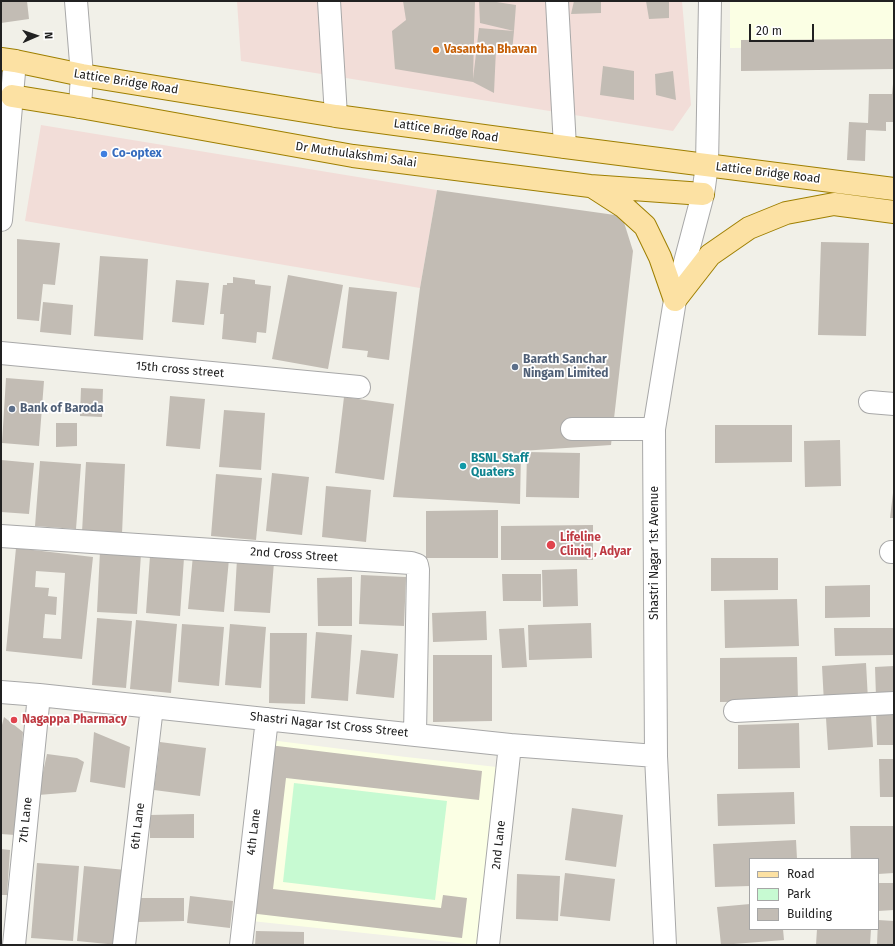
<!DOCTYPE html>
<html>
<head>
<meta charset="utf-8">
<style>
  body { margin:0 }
  #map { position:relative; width:895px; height:946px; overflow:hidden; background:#f1f0e8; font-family:"Fira Sans",sans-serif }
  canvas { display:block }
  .frame { position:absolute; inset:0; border:2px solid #212121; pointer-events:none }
  .legend { position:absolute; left:749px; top:858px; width:130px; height:72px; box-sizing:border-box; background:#fff; border:1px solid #a6a6a6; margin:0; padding:5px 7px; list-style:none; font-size:12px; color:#212121 }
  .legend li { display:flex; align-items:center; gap:8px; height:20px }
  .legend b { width:20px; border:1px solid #a6a6a6 }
  .north { position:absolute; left:16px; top:16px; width:40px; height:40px; -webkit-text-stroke:3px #fff; paint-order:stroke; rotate:88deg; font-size:11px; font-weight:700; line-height:16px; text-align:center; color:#212121 }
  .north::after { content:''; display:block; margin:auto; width:14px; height:18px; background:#212121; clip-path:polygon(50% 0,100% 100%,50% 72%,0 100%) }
  .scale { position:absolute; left:749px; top:24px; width:65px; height:18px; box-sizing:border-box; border:2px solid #212121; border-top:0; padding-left:5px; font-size:12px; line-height:14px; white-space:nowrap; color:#212121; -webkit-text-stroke:3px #fff; paint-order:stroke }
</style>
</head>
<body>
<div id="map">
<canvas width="895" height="946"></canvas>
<div class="frame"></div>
<ul class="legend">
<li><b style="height:5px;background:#fce1a3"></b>Road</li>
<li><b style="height:11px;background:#c7fad2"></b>Park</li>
<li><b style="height:11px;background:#c2bcb4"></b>Building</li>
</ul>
<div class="north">N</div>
<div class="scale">20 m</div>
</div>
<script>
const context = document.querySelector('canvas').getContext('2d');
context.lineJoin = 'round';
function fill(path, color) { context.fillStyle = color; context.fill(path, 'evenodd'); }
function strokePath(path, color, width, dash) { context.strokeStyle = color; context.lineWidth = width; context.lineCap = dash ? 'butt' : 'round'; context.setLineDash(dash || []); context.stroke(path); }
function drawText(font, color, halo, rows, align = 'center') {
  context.font = font + ' "Fira Sans",sans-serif'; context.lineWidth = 3.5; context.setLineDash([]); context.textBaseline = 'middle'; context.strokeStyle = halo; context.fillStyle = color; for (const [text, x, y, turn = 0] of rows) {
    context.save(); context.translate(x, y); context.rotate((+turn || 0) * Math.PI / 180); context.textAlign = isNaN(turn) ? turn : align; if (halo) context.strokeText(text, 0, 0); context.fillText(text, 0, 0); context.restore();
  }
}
const commercial = new Path2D(`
  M 237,1 L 682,1 L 691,105 L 673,131 L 241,61 Z
  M 41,125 L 437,190 L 420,288 L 25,221 Z`);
const education = new Path2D(`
  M 730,1 L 894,1 L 894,46 L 730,48 Z
  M 262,739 L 406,757 L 497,767 L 477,945 L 242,920 Z`);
const park = new Path2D(`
  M 294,783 L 447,801 L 435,900 L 283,882 Z`);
const building = new Path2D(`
  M 1,1 L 27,1 L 29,19 L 1,23 Z
  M 403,1 L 475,1 L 473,79 L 479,28 L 514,31 L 512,52 L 496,49 L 494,93 L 473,82 L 395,69 L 392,31 L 406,20 Z
  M 479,1 L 490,1 L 516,5 L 514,31 L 480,23 Z
  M 574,1 L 601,1 L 601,13 L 571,14 Z
  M 646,1 L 669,1 L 669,18 L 649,19 Z
  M 894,39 L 894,69 L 741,71 L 741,40 Z
  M 603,66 L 634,71 L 634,100 L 600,95 Z
  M 673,71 L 676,100 L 656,95 L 655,74 Z
  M 893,84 L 894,84 L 894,122 L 886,122 L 886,131 L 866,130 L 865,161 L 847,160 L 849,122 L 868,123 L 869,94 L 892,94 Z
  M 437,190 L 622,216 L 633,251 L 611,445 L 521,451 L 520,504 L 393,497 L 420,288 Z
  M 17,239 L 60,243 L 55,285 L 43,284 L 39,321 L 17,319 Z
  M 821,242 L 869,243 L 866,336 L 818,335 Z
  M 100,256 L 148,259 L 143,340 L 94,336 Z
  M 288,275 L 343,285 L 328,369 L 272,359 Z
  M 233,277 L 255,280 L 255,284 L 271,286 L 266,333 L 257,332 L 256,343 L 222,339 L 224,314 L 220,314 L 223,285 L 227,285 L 227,283 L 233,283 Z
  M 176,280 L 209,283 L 204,325 L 172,322 Z
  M 349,287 L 397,292 L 389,360 L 367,357 L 368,351 L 342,348 Z
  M 43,302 L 73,305 L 71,335 L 40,332 Z
  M 6,378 L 44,381 L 39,446 L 2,443 Z
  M 81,388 L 103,389 L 102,417 L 80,416 Z
  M 170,396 L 205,399 L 200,449 L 166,446 Z
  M 344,397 L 394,404 L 384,480 L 335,473 Z
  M 224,410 L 265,413 L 261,470 L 219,467 Z
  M 56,423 L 77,423 L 77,446 L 56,447 Z
  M 715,425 L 792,425 L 792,462 L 715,463 Z
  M 840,440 L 841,486 L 805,487 L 804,441 Z
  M 527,452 L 580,453 L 579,498 L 526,497 Z
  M 1,460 L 34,463 L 29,514 L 1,512 Z
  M 40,461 L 81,464 L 76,529 L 35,526 Z
  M 86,462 L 125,464 L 122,534 L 82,532 Z
  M 272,473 L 309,477 L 302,535 L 266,531 Z
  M 216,474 L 262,478 L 256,540 L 211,536 Z
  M 326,486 L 371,490 L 366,542 L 322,537 Z
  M 893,493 L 894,493 L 894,518 L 890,518 Z
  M 498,510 L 498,558 L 426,558 L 426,511 Z
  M 593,525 L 593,560 L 501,560 L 501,526 Z
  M 16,548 L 93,557 L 82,659 L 6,651 ZM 36,571 L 65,573 L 61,639 L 43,638 L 45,614 L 56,615 L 57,597 L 48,596 L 49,588 L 35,587 Z
  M 100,551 L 141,554 L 137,614 L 97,612 Z
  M 193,555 L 229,559 L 224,612 L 188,609 Z
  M 150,556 L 184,558 L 180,616 L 146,613 Z
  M 711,558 L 778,558 L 778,590 L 711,591 Z
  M 237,559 L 274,562 L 270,613 L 234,611 Z
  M 577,569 L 578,606 L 543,607 L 542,570 Z
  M 502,574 L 541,574 L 541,601 L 503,601 Z
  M 361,575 L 406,577 L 404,626 L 359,624 Z
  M 352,577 L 352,626 L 318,626 L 317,578 Z
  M 870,585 L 870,617 L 825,618 L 825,586 Z
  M 797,599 L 799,646 L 725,648 L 724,600 Z
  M 486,611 L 487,640 L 433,642 L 432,613 Z
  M 97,618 L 132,621 L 126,688 L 92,685 Z
  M 136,620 L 177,624 L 171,693 L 130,689 Z
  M 591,623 L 592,658 L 529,660 L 528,625 Z
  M 182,624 L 224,627 L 219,686 L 178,682 Z
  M 230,624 L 266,627 L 261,688 L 225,685 Z
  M 524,628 L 527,667 L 502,668 L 499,629 Z
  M 834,628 L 894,628 L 894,655 L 835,656 Z
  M 316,632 L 352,635 L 348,701 L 311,698 Z
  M 270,633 L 307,633 L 305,704 L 269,703 Z
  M 361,650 L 398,654 L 394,698 L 356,694 Z
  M 433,655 L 492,655 L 492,721 L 433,722 Z
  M 797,657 L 798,701 L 720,702 L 720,658 Z
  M 866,663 L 868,700 L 824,703 L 822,666 Z
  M 894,666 L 894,696 L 876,697 L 875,667 Z
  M 876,711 L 894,711 L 894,745 L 877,745 Z
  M 871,715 L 873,747 L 828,750 L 826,718 Z
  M 4,717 L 23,732 L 15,835 L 1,834 L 1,729 Z
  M 799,723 L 800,768 L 738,769 L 738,725 Z
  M 94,732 L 130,747 L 125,788 L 90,782 Z
  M 160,742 L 206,748 L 200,796 L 154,790 Z
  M 269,745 L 482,771 L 479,800 L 286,778 L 273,889 L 441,908 L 443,895 L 467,898 L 462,938 L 249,913 Z
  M 47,754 L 77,758 L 84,762 L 76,792 L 38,795 Z
  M 879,759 L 894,759 L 894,797 L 880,797 Z
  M 794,792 L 795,824 L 718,826 L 717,794 Z
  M 572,808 L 623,815 L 616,867 L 565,860 Z
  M 194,814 L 194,838 L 150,838 L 150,815 Z
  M 850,826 L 894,826 L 894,873 L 878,874 L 878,859 L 851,859 Z
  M 796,840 L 797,859 L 750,859 L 750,886 L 715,887 L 713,844 Z
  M 1,849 L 10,850 L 7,895 L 1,895 Z
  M 37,863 L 79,866 L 73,941 L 31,938 Z
  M 84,866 L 126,870 L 118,945 L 77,941 Z
  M 565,873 L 615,879 L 610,921 L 560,916 Z
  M 517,874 L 560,876 L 558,921 L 516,919 Z
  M 878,883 L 894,883 L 894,910 L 878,911 Z
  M 190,896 L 233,901 L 230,928 L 187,923 Z
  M 138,898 L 184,898 L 184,921 L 138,922 Z
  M 750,904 L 750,929 L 783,929 L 784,940 L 721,945 L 717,907 Z
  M 878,920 L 894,921 L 894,945 L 877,945 Z
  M 817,929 L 871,929 L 870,945 L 816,945 Z
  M 256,931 L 304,932 L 304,945 L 255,945 Z`);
const minor = new Path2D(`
  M 76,1 L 82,75 L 80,107
  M 329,1 L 336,116
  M 557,1 L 565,147
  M 1,220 L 15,61
  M 1,353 L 359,387
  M 870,402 L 894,404
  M 572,429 L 654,429
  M 1,536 L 411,563 L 417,565 L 418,570 L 415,734
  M 891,552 L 894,552
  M 1,692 L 39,695 L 510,745 L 656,756
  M 735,711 L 894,703
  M 14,945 L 39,695
  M 124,945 L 152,707
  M 241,945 L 267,719
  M 488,945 L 510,745
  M 665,945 L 656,756 L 654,429 L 675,300 L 703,194 L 707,165 L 710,1`);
const major = new Path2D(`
  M 1,59 L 15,61 L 82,75 L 336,116 L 565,147 L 894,189
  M 12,96 L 80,107 L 353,156 L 590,186 L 703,194
  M 593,187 L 624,207 L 645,226 L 660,257 L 675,300
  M 675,300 L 710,255 L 749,228 L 786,213 L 834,204 L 894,212`);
const markers = [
  [436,50,4,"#e8710a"],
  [104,154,4,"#3f7fe0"],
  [515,367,4,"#5c6f8a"],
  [12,409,4,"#5c6f8a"],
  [463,466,4,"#0f9aa8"],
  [551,545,5,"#e0444e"],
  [14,720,4,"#e0444e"]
];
const foodNames = [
  ["Vasantha Bhavan",444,50]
];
const streetNames = [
  ["Lattice Bridge Road",126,82,9],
  ["Lattice Bridge Road",446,131,8],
  ["Dr Muthulakshmi Salai",356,155,8],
  ["Lattice Bridge Road",768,173,7],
  ["15th cross street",180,370,5],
  ["Shastri Nagar 1st Avenue",655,553,-90],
  ["2nd Cross Street",294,555,4],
  ["Shastri Nagar 1st Cross Street",329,725,6],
  ["7th Lane",26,820,-84],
  ["6th Lane",138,826,-83],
  ["4th Lane",254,832,-83],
  ["2nd Lane",499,845,-84]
];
const shopNames = [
  ["Co-optex",112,154]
];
const serviceNames = [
  ["Barath Sanchar",523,360],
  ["Ningam Limited",523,374],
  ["Bank of Baroda",20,409]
];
const cultureNames = [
  ["BSNL Staff",471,459],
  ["Quaters",471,473]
];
const healthNames = [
  ["Lifeline",560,538],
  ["Cliniq , Adyar",560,552],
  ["Nagappa Pharmacy",22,720]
];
fill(commercial, '#f2ddd8');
fill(education, '#fbffe4');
fill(park, '#c7fad2');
fill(building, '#c2bcb4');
strokePath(minor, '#a8a8a8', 24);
strokePath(major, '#9e7f01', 24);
strokePath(minor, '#fff', 22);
strokePath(major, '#fce1a3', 22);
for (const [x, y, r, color] of markers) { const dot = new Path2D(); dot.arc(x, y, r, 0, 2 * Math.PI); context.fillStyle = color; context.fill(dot); strokePath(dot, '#fff', 1.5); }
drawText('bold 12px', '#c56008', '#fff', foodNames, 'left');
drawText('12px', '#212121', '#fff', streetNames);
drawText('bold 12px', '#366cbe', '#fff', shopNames, 'left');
drawText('bold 12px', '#4e5e75', '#fff', serviceNames, 'left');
drawText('bold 12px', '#0d838f', '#fff', cultureNames, 'left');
drawText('bold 12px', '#be3a42', '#fff', healthNames, 'left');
</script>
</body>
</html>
